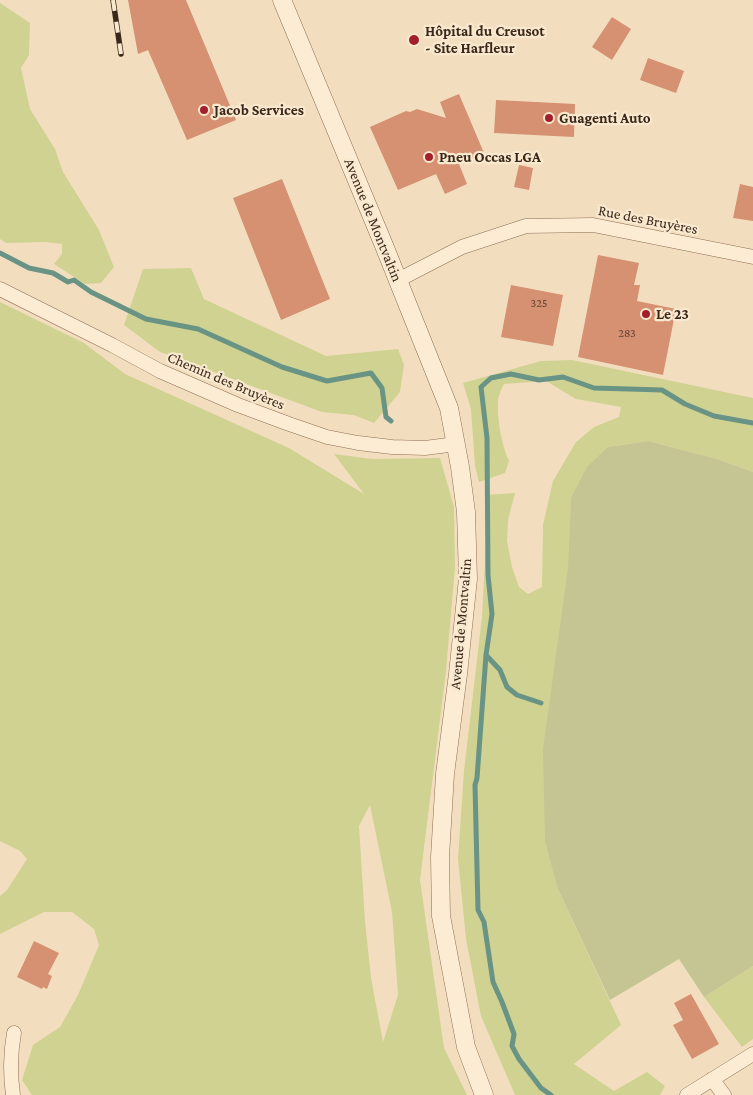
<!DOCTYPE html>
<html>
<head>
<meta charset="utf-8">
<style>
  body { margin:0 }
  canvas { display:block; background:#f2debf }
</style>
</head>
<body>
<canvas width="753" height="1095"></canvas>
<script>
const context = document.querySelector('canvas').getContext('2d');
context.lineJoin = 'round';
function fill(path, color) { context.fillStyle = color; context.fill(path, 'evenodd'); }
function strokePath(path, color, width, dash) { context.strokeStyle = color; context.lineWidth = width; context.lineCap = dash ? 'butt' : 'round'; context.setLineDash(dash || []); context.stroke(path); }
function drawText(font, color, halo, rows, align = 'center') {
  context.font = font + ' "Crimson Pro",serif'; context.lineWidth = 4.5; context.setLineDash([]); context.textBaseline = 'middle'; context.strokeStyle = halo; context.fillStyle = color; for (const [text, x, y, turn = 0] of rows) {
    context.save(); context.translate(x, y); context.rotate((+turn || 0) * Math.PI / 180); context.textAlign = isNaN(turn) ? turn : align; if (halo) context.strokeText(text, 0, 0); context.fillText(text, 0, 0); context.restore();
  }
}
const green = new Path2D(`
  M 0,3 L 30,23 L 29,55 L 21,68 L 30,109 L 55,149 L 63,172 L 99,230 L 114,267 L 101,283 L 85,284 L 54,264 L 62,254 L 62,244 L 45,242 L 6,243 L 0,239 Z
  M 191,268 L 204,299 L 326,356 L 398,349 L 404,365 L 400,392 L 374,423 L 354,415 L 322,412 L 160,352 L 124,325 L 143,269 Z
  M 0,302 L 84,343 L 125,374 L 289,448 L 364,494 L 334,454 L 372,459 L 440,458 L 454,507 L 455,567 L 446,671 L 420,880 L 444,1048 L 467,1095 L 32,1095 L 22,1080 L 33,1045 L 60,1027 L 78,995 L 99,945 L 94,929 L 72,912 L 44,912 L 0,934 L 0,896 L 7,890 L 27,859 L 20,851 L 0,841 ZM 370,805 L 392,912 L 398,995 L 383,1042 L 371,978 L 365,921 L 359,826 Z
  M 572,360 L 753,398 L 753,472 L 717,459 L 648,441 L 608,447 L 571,498 L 558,889 L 621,1025 L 574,1064 L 614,1091 L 647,1072 L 665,1086 L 660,1095 L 515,1095 L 481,1016 L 466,939 L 458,859 L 464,771 L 482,617 L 486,544 L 485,495 L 515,493 L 508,520 L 507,541 L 512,567 L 519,587 L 528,594 L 542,587 L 543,525 L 553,481 L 576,442 L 594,427 L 619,417 L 621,407 L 576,399 L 546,381 L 504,384 C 502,388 499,394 498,399 C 497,419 501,443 509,461 L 505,473 L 479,482 L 475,466 L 471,409 L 463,383 L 541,361 Z
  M 753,966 L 753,1039 L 742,1047 L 704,997 Z`);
const cemetery = new Path2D(`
  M 648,441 L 717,459 L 753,472 L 753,966 L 704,997 L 679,959 L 610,1000 L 558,889 L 545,841 L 543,749 L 568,568 L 571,498 L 587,467 L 608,447 Z`);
const stream = new Path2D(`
  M 0,253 L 29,268 L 53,273 L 68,282 L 74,280 L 91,292 L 146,319 L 198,329 L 282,367 L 327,381 L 371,373 L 382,388 L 386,417 L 391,421
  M 486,655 L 500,670 L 507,687 L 517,695 L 541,703
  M 551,1095 L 541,1088 L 519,1059 L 512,1046 L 514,1034 L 502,1002 L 493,982 L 484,922 L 478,910 L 475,785 L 477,778 L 486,655 L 492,614 L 488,575 L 487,438 L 481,387 L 491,378 L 511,374 L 539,380 L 563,377 L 594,388 L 662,390 L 685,404 L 714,416 L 753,423`);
const building = new Path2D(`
  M 128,0 L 186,0 L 236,120 L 187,140 L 148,50 L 138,54 Z
  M 612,17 L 631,29 L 612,60 L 592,47 Z
  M 648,58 L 684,71 L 676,93 L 640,80 Z
  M 459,94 L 484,153 L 459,164 L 467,184 L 445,194 L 436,174 L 398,190 L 370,127 L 406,111 L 410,112 L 417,109 L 446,118 L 440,102 Z
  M 496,100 L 575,104 L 574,137 L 494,133 Z
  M 519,165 L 533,168 L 529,190 L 514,187 Z
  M 282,179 L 330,299 L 281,320 L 233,198 Z
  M 740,184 L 753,187 L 753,221 L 733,218 Z
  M 598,255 L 639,263 L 634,285 L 640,285 L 637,301 L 676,309 L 663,375 L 578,357 Z
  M 511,285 L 563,295 L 553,346 L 501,337 Z
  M 34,941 L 59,953 L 48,974 L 52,976 L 47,989 L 43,987 L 42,989 L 17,977 Z
  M 691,994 L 719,1044 L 692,1059 L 673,1025 L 683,1020 L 674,1003 Z`);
const minor = new Path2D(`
  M 398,280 L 462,247 L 526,226 L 593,225 L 753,257
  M 0,289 L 112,345 L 160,371 L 238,405 L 289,424 L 327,437 L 358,443 L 392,447 L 425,448 L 456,444
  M 712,1079 L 724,1095
  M 13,1095 C 10,1073 10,1055 14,1033
  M 687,1095 L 753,1054`);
const tertiary = new Path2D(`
  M 282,0 L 383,243 L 449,408 L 460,467 L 466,512 L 468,579 L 458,674 L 445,774 L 440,857 L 441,916 L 466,1047 L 484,1095`);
const rail = new Path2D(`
  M 113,0 L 121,54`);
const markers = [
  [414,40,6,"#a21f2b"],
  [204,110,5,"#a21f2b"],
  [549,118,5,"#a21f2b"],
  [429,157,5,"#a21f2b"],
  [646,314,5,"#a21f2b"]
];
const numberNames = [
  ["325",539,303],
  ["283",627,333]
];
const poiNames = [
  ["Hôpital du Creusot",425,31],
  ["- Site Harfleur",425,48],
  ["Jacob Services",214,110],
  ["Guagenti Auto",559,118],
  ["Pneu Occas LGA",439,157],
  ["Le 23",656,314]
];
const streetNames = [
  ["Avenue de Montvaltin",373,220,68],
  ["Rue des Bruyères",648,220,11],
  ["Chemin des Bruyères",226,381,23],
  ["Avenue de Montvaltin",461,624,-85]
];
fill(green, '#d0d292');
fill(cemetery, '#c4c592');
strokePath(stream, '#699385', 5);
fill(building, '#d59171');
strokePath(minor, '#8d6e55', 15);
strokePath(tertiary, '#8d6e55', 19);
strokePath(minor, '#fcecd3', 14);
strokePath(tertiary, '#fcecd3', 18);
strokePath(rail, '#3b281b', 5.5);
strokePath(rail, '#f9e9cf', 4, [11]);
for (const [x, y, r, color] of markers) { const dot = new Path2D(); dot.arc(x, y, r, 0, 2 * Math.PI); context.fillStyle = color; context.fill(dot); strokePath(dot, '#f9e9cf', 2); }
drawText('12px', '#624230', null, numberNames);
drawText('bold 15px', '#3b281b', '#f9e9cf', poiNames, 'left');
drawText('15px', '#3b281b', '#f9e9cf', streetNames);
</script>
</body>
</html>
